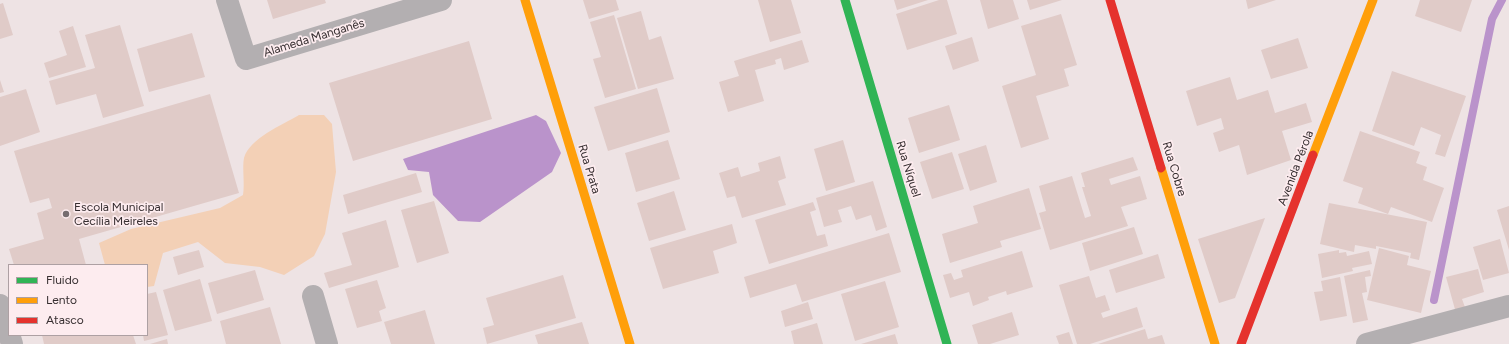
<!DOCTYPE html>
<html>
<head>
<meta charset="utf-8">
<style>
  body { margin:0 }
  #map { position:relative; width:1509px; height:344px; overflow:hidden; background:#eee3e4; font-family:Figtree,sans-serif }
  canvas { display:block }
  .legend { position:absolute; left:8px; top:264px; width:140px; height:72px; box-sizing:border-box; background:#fdecef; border:1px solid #ada0a3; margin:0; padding:5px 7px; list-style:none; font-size:12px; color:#362e30 }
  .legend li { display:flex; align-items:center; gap:8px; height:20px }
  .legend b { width:20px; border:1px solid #ada0a3 }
</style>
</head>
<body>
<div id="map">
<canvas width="1509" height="344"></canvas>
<ul class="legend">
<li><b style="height:5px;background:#30b455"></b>Fluido</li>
<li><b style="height:5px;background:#ff9f0a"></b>Lento</li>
<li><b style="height:5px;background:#e5322d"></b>Atasco</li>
</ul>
</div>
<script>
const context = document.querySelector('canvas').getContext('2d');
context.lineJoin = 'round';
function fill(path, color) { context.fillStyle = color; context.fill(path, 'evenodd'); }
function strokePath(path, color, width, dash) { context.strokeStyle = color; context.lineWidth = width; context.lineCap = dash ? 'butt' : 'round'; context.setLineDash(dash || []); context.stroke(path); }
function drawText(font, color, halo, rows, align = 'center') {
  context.font = font + ' Figtree,sans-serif'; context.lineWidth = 3.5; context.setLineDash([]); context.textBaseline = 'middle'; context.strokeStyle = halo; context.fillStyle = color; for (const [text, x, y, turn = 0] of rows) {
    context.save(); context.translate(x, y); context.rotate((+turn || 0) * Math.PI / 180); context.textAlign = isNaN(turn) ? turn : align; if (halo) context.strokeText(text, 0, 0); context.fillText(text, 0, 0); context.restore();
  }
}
const green = new Path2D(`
  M 299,115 L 324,115 L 332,124 L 336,172 L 325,234 L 314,256 L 284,275 L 260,267 L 225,263 L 198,242 L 163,253 L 154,286 L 147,287 L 147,265 L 105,265 L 99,243 L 131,229 L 220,208 L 243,195 C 245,184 242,167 244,158 C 250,138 282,125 299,115 Z`);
const water = new Path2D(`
  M 536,115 L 546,121 L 561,153 L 552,172 L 480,222 L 458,221 L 433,195 L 429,172 L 408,170 L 403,159 Z`);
const stream = new Path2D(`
  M 1434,300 L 1492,19 L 1502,0`);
const building = new Path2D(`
  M 267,0 L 325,0 L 326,3 L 273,19 Z
  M 583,0 L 616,0 L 619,10 L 589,19 Z
  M 758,0 L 791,0 L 801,33 L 770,42 Z
  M 894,0 L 928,0 L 897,10 Z
  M 939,0 L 947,0 L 957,34 L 907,50 L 896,14 Z
  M 980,0 L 1013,0 L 1019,19 L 988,29 Z
  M 1027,0 L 1062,0 L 1030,10 Z
  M 1246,0 L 1276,0 L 1248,9 Z
  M 1420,0 L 1472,0 L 1461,32 L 1415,16 Z
  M 3,3 L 13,35 L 0,39 L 0,4 Z
  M 641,11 L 649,40 L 661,36 L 674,79 L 638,89 L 617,18 Z
  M 1061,14 L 1077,65 L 1064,69 L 1069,86 L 1036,96 L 1049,139 L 1021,148 L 1002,86 L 1036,75 L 1021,26 Z
  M 614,15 L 636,89 L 605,98 L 593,59 L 601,57 L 590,22 Z
  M 120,25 L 144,106 L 103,118 L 96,94 L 56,105 L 49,81 L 95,68 L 85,35 Z
  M 73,26 L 86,67 L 49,78 L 44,63 L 67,55 L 59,31 Z
  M 192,33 L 205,77 L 149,92 L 137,49 Z
  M 972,37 L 979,61 L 953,70 L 945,46 Z
  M 1298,38 L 1308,68 L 1271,79 L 1261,50 Z
  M 802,40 L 809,62 L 784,70 L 781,58 L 775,60 L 776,64 L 755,70 L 764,101 L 728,112 L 719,82 L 739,76 L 734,61 Z
  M 469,41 L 492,119 L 353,161 L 329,83 Z
  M 1392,71 L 1466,96 L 1445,157 L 1435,154 L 1441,135 L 1421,127 L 1414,146 L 1372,131 Z
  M 1230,77 L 1237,100 L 1268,90 L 1275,113 L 1306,103 L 1312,122 L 1282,131 L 1291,160 L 1247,175 L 1239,145 L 1219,152 L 1213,133 L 1224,129 L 1221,118 L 1197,126 L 1186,91 Z
  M 0,80 L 4,92 L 0,93 Z
  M 657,88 L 670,132 L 608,151 L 594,107 Z
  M 26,89 L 40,132 L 0,146 L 0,97 Z
  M 210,94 L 239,193 L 79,239 L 86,265 L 14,265 L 9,249 L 44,239 L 37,213 L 52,208 L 49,198 L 30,203 L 14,151 Z
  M 949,105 L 960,140 L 919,153 L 908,118 Z
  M 1360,131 L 1420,152 L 1416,163 L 1427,167 L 1423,180 L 1444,188 L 1432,222 L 1391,207 L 1388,214 L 1358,203 L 1363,188 L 1343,181 Z
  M 668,140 L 680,179 L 636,192 L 625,153 Z
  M 843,140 L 855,182 L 826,191 L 814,149 Z
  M 986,145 L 997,182 L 970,191 L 958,154 Z
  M 952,152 L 964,189 L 932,199 L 920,162 Z
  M 780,156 L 786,178 L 778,181 L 786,205 L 742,218 L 735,196 L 727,198 L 719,173 L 738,167 L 741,177 L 760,171 L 758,163 Z
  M 1133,157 L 1138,170 L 1109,179 L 1111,185 L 1140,176 L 1147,199 L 1121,207 L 1128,226 L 1050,250 L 1039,213 L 1046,211 L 1039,186 L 1072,176 L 1085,218 L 1091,216 L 1082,187 L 1085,187 L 1081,173 Z
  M 416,173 L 422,192 L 348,214 L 343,195 Z
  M 873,181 L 887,227 L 876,231 L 871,215 L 856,220 L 851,206 L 838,210 L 842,222 L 824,227 L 816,198 Z
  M 1029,188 L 1041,229 L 1000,241 L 1002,247 L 950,263 L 942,234 L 978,223 L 973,206 Z
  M 674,191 L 686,230 L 649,241 L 637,203 Z
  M 434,201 L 449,253 L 417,263 L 401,210 Z
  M 813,202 L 816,210 L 810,212 L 817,236 L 825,234 L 828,246 L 769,264 L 755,220 Z
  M 1329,203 L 1427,222 L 1419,260 L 1410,258 L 1411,253 L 1376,246 L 1376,249 L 1355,245 L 1354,252 L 1320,244 Z
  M 1509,206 L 1509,250 L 1497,210 Z
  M 1265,218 L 1235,298 L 1219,303 L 1198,239 Z
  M 386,220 L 399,267 L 329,288 L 324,273 L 352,265 L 342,233 Z
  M 732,224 L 737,243 L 713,251 L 719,273 L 663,289 L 650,248 Z
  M 1134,227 L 1143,254 L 1090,271 L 1082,243 Z
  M 889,233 L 901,272 L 802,302 L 796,284 L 750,298 L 744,277 Z
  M 1500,239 L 1509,273 L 1483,280 L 1473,247 Z
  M 1379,248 L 1409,256 L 1407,265 L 1431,271 L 1421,313 L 1367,300 Z
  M 199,250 L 204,267 L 178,275 L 173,257 Z
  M 1339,250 L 1339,253 L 1346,252 L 1347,256 L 1369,251 L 1372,264 L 1352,268 L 1353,271 L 1322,278 L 1318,254 Z
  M 1022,251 L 1033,287 L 1007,295 L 1006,291 L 988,297 L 989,300 L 973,306 L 969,292 L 950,298 L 943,275 L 951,273 L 954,280 L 963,277 L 961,270 Z
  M 1158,254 L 1165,278 L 1116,293 L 1109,270 Z
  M 1478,269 L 1484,292 L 1462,299 L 1466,310 L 1456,313 L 1446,277 Z
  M 255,270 L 264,300 L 217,314 L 208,283 Z
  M 1370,270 L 1371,276 L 1365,277 L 1367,292 L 1362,293 L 1368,320 L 1353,323 L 1344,276 Z
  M 563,275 L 576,318 L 487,344 L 483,328 L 494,325 L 486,298 Z
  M 1089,276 L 1096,298 L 1105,295 L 1110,310 L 1101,313 L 1103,318 L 1137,307 L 1143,327 L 1090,344 L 1077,344 L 1059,285 Z
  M 1340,277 L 1347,316 L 1320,321 L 1314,292 L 1323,291 L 1321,281 Z
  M 200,279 L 212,321 L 175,331 L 163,290 Z
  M 377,280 L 386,308 L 379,311 L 382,321 L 357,328 L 345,289 Z
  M 885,281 L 899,327 L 855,341 L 841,294 Z
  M 156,292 L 168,335 L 144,341 L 143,335 L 147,335 L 147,294 Z
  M 808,302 L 813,319 L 785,327 L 781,311 Z
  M 270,307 L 281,344 L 226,344 L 220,321 Z
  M 425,310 L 435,344 L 391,344 L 384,322 Z
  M 1012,312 L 1019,335 L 990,344 L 978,344 L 972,325 Z
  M 582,322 L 589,344 L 538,344 L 535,335 Z
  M 817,323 L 823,344 L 794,344 L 791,331 Z
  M 1145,329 L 1148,339 L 1162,335 L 1165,344 L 1098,344 Z
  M 1069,332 L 1073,344 L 1059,344 L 1056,336 Z
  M 895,334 L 898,344 L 861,344 Z
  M 42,335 L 133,335 L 136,344 L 44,344 Z
  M 167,339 L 168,344 L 150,344 Z`);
const street = new Path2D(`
  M 227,0 L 246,59 L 441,0
  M 313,296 L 327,344
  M 0,305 L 12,344
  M 1367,344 L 1509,306`);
const fast = new Path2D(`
  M 845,0 L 947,344`);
const slow = new Path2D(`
  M 525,0 L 630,344
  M 1313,155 L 1373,0
  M 1161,168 L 1215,344`);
const jam = new Path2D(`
  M 1110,0 L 1161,168
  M 1241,344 L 1313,155`);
const markers = [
  [66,214,4,"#766d6f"]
];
const streetNames = [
  ["Alameda Manganês",314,38,-17],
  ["Avenida Pérola",1296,168,-69],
  ["Rua Prata",589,169,73],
  ["Rua Níquel",908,169,73],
  ["Rua Cobre",1174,169,73]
];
const poiNames = [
  ["Escola Municipal",74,207],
  ["Cecília Meireles",74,221]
];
fill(green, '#f3d0b6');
fill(water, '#ba93cb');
strokePath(stream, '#ba93cb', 8);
fill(building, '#e0cbc8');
strokePath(street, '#b3afb1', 22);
strokePath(fast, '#30b455', 9);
strokePath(slow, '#ff9f0a', 9);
strokePath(jam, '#e5322d', 9);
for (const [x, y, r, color] of markers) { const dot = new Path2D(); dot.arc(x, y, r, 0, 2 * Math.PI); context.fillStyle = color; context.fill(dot); strokePath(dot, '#fdecef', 1.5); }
drawText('12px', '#362e30', '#fdecef', streetNames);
drawText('12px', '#362e30', '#fdecef', poiNames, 'left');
</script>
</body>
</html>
